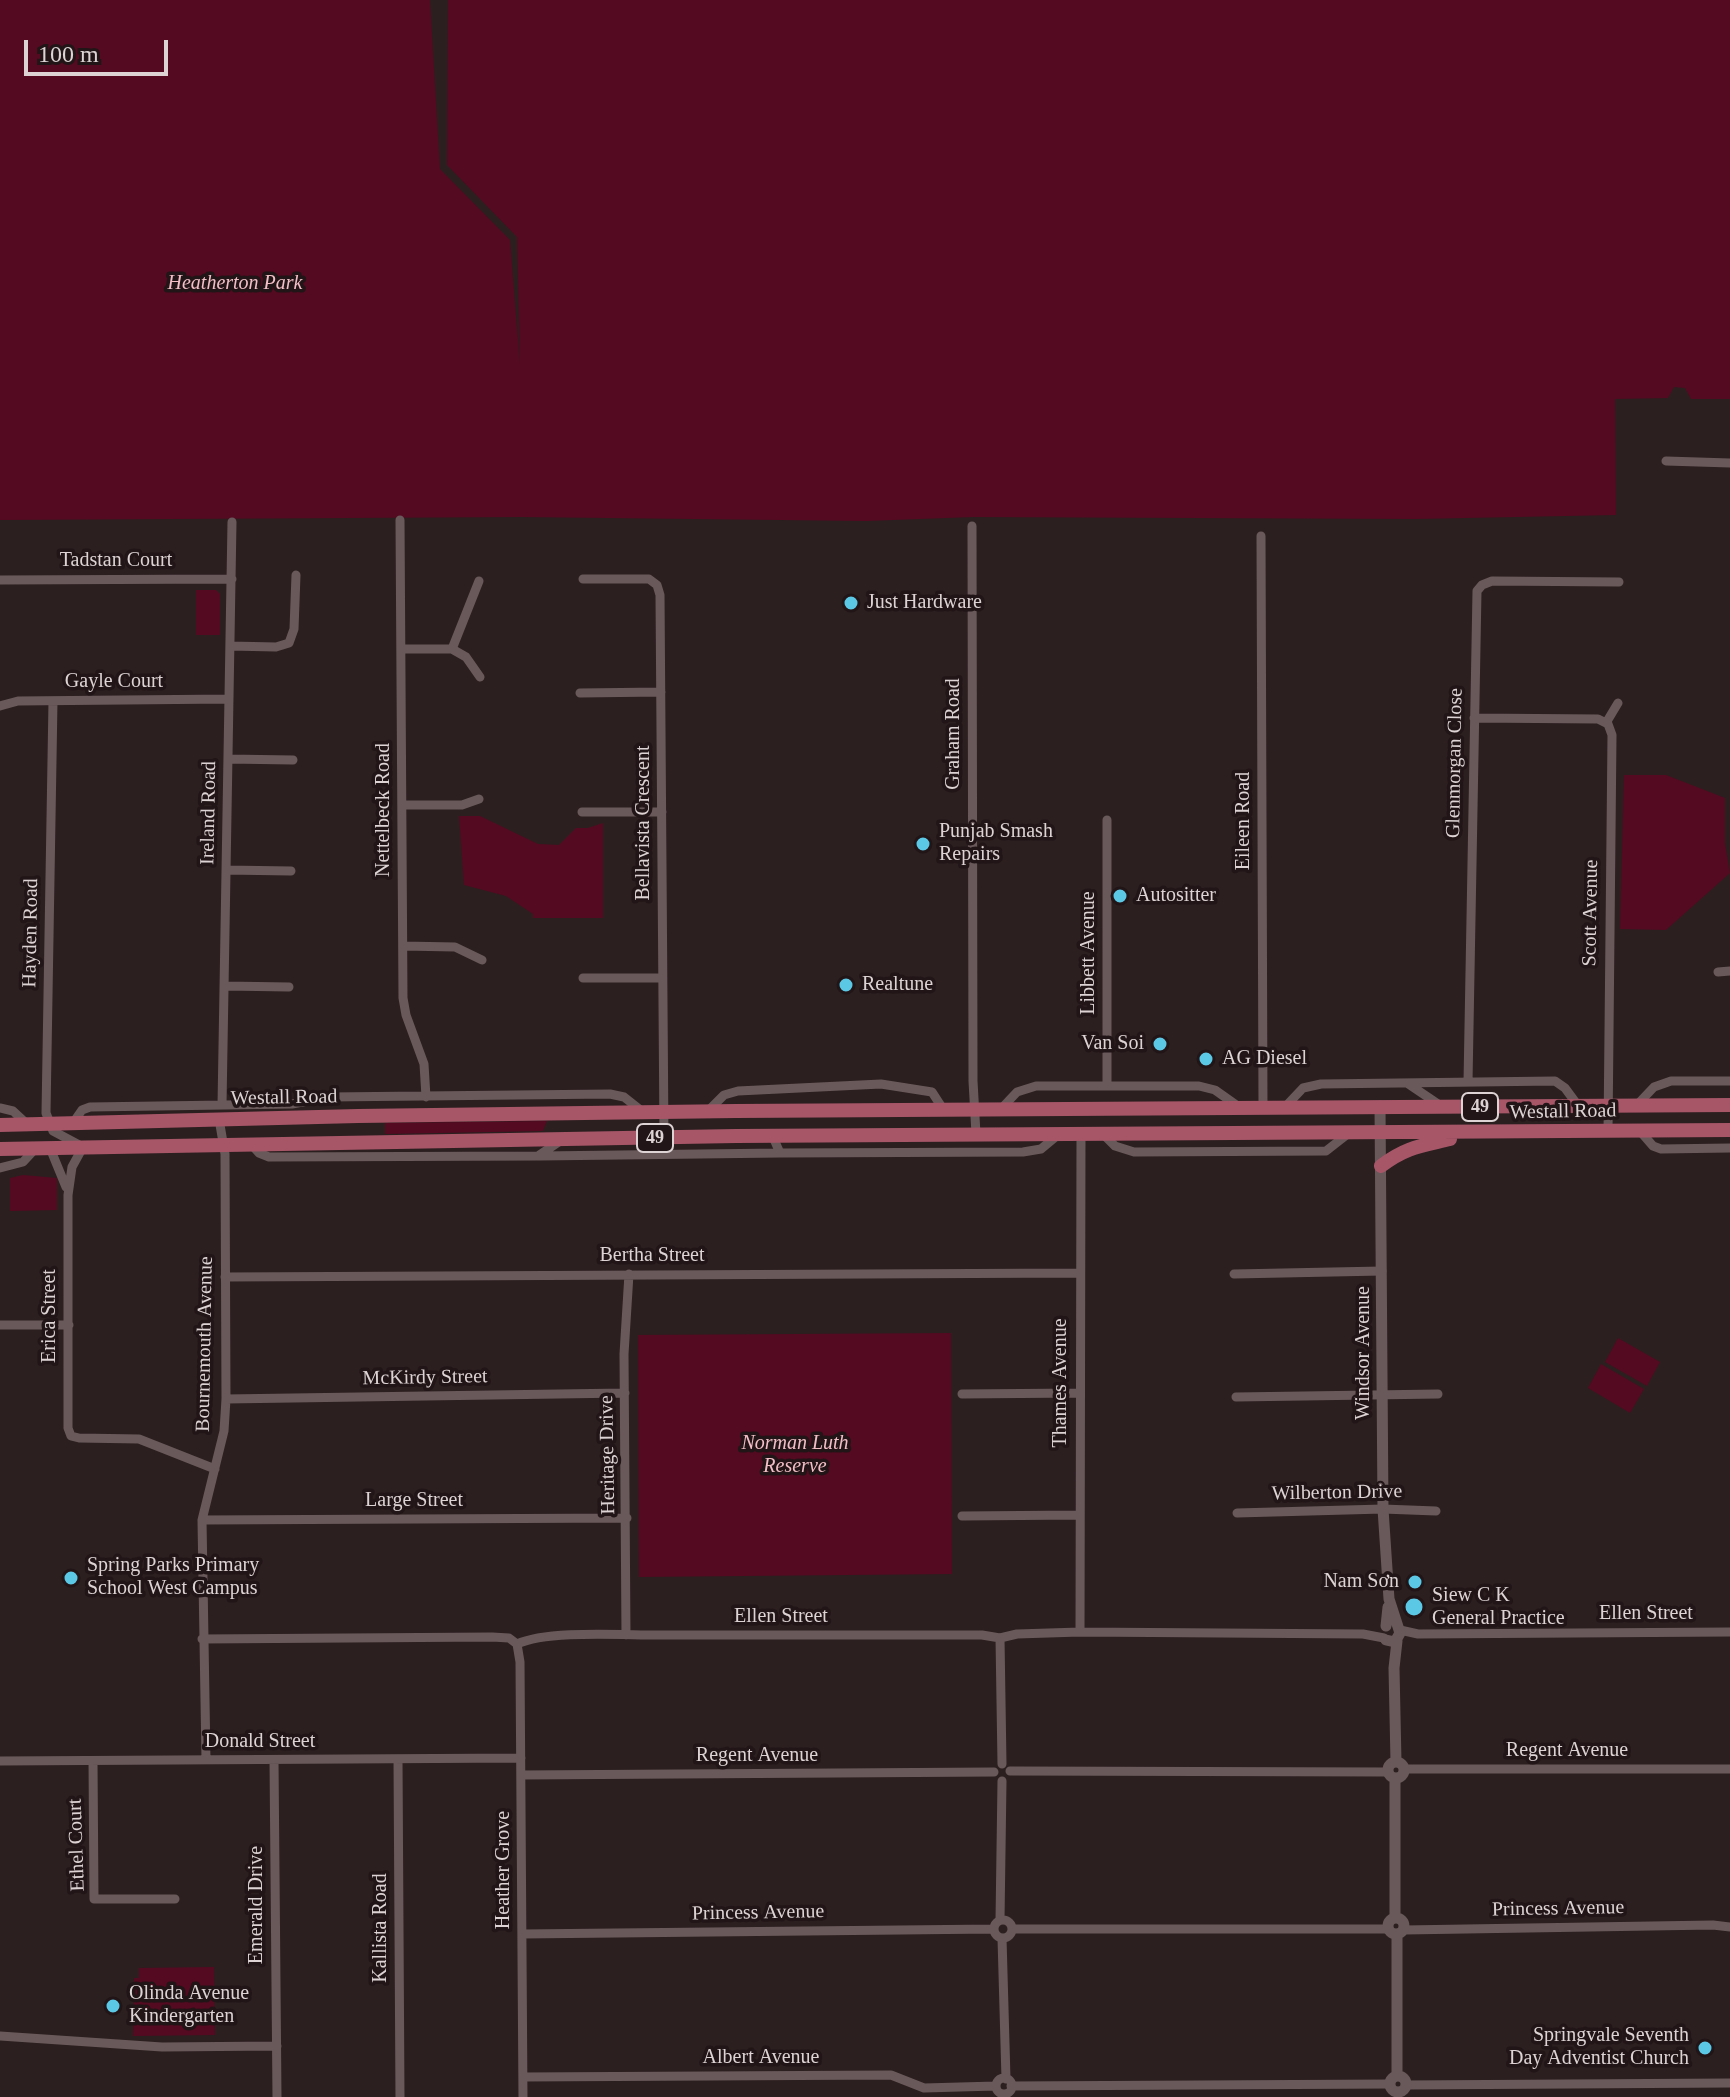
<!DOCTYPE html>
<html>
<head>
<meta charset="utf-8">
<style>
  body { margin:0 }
  #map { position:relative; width:1730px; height:2097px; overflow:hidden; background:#2c1f20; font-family:"Times New Roman",serif }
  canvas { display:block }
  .scale { position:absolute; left:24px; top:40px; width:144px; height:36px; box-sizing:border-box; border:4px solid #ddd3d4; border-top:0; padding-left:10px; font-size:24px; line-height:28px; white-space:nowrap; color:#ddd3d4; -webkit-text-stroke:6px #221517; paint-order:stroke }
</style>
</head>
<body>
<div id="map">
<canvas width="1730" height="2097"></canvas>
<div class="scale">100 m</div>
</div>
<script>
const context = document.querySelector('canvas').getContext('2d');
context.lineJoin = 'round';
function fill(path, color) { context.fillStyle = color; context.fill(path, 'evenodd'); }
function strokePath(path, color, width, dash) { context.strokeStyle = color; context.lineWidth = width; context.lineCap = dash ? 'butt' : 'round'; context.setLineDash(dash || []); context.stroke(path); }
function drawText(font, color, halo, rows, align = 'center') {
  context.font = font + ' "Times New Roman",serif'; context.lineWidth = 7; context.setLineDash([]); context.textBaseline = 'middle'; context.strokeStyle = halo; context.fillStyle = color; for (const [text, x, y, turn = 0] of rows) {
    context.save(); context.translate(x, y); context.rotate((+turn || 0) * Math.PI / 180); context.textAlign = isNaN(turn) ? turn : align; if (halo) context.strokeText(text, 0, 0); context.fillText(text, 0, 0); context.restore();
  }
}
const green = new Path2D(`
  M 0,0 L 430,0 L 440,169 L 510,240 L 520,364 L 517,237 L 447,165 L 448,0 L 1730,0 L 1730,399 L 1691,399 L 1685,388 L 1674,387 L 1668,398 L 1615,399 L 1616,515 L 1415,519 L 973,517 L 866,521 L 521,517 L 0,520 Z
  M 196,590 L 216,590 L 220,594 L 220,635 L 196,635 Z
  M 1624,775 L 1666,775 L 1725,798 L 1725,843 L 1730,873 L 1666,930 L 1620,929 Z
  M 459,816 L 480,816 L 538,844 L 559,845 L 576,828 L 588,828 L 603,823 L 603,918 L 533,918 L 533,914 L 506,896 L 464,885 Z
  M 547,1121 L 543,1131 L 385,1134 L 385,1123 Z
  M 23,1175 L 57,1178 L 57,1210 L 10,1211 L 10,1178 Z
  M 951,1333 L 952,1574 L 639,1577 L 638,1335 Z
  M 1618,1338 L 1660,1362 L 1647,1386 L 1605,1362 Z
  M 1601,1364 L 1644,1389 L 1630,1413 L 1588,1388 Z
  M 214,1967 L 215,2035 L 133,2036 L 134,1978 L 139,1978 L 139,1968 Z`);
const minor = new Path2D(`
  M 1666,461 L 1730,463
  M 400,520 L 403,998 L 406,1015 L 424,1064 L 426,1097
  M 972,526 L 973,1081 L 976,1134
  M 1261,536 L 1263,1107
  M 583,579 L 649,579 L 657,585 L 660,595 L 664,1138
  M 0,580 L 232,579
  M 230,646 L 276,647 L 289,643 L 294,629 L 296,575
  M 401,649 L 452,649 L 479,581
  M 452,649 L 466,657 L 480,677
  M 580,693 L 661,692
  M 53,701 L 46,1113 L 53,1131 L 83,1147 L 72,1167 L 68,1195 L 68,1428 L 71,1436 L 79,1438 L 139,1439 L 215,1469
  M 0,706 L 18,701 L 229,699
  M 1474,718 L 1598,719 L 1608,724 L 1612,735 L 1608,1131
  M 1606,723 L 1618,703
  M 228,759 L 293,760
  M 402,805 L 462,805 L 479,799
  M 582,812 L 662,812
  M 1107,820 L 1107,1086
  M 226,870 L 291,871
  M 403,946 L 455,947 L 482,960
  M 1718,972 L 1730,971
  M 583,978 L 662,978
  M 225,986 L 289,987
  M 1468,1082 L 1477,591 L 1482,585 L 1492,581 L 1619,582
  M 1407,1083 L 1441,1106
  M 222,1105 L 232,522
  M 1286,1106 L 1303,1088 L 1321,1084 L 1555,1081 L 1565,1088 L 1579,1107
  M 1636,1106 L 1654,1087 L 1671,1081 L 1730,1081
  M 0,1108 L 13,1111 L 27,1124
  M 1001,1109 L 1017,1092 L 1036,1086 L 1199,1086 L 1215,1090 L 1239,1107
  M 708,1111 L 724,1095 L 738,1091 L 881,1084 L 932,1092 L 943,1109
  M 73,1123 L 82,1110 L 90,1107 L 292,1104 L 329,1097 L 610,1094 L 624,1097 L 643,1112
  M 1640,1131 L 1653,1146 L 1661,1149 L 1730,1148
  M 1103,1134 L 1115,1146 L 1134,1152 L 1326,1151 L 1349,1133
  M 773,1137 L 780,1153 L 1023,1152 L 1041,1149 L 1059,1134
  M 250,1143 L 259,1153 L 269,1157 L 538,1156 L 563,1139
  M 50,1148 L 66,1187
  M 540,1156 L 780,1153
  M 0,1168 L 23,1162 L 36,1148
  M 1234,1274 L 1382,1271
  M 225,1277 L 1079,1273
  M 0,1325 L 69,1325
  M 962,1394 L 1079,1393
  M 1236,1397 L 1438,1394
  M 226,1399 L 625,1393
  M 1237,1513 L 1383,1509 L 1436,1511
  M 962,1516 L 1079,1515
  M 202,1520 L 627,1518
  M 1400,1630 L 1418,1634 L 1730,1632
  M 1080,1632 L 1081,1133
  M 626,1635 L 624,1354 L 629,1274
  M 1000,1638 L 1002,1764
  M 202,1639 L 492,1637 L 509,1638 L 517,1644
  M 517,1644 C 547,1630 621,1635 657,1635 C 765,1635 874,1635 982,1635 L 1000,1638 L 1017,1634 L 1080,1632 L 1363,1634 L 1384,1638
  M 517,1644 L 520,1662 L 523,2097
  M 398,1759 L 400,2097
  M 206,1760 L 202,1520 L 224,1431 L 226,1399 L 225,1154 L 219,1119
  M 274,1760 L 277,2097
  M 0,1761 L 521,1758
  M 93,1761 L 94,1899 L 175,1899
  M 1404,1769 L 1730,1769
  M 1010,1771 L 1388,1772
  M 521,1775 L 994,1772
  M994 1929a9 9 0 1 1 18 0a9 9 0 1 1-18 0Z
  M 1000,1920 L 1002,1781
  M 1012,1929 L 1388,1929
  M 1404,1930 L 1713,1925 L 1730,1927
  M 522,1934 L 994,1929
  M 1002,1938 L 1006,2079
  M 0,2036 L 162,2047 L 277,2046
  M 523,2077 L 891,2075 L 924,2088 L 996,2086
  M996 2086a8 8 0 1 1 16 0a8 8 0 1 1-16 0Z
  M 1406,2085 L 1730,2083
  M 1011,2086 L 1389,2084`);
const tertiary = new Path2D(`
  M 1380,1106 L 1383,1509 L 1389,1599 L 1400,1633 L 1395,1642 L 1386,1640
  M 1386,1626 L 1388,1607
  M1388 1770a8 8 0 1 1 16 0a8 8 0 1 1-16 0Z
  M 1396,1762 L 1394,1668 L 1397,1641
  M1388 1926a8 8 0 1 1 16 0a8 8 0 1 1-16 0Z
  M 1395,1918 L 1395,1779
  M 1397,1935 L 1397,2076
  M1390 2084a8 8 0 1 1 16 0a8 8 0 1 1-16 0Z`);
const primary = new Path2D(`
  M 0,1125 L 358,1116 L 736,1111 L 1730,1105
  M 0,1149 L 736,1136 L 1730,1130
  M 1381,1166 C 1406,1147 1421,1146 1450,1139`);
const markers = [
  [851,603,8,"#5bc8e6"],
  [923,844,8,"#5bc8e6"],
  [1120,896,8,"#5bc8e6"],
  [846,985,8,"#5bc8e6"],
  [1160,1044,8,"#5bc8e6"],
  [1206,1059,8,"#5bc8e6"],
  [71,1578,8,"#5bc8e6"],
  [1415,1582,8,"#5bc8e6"],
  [1414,1607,10,"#5bc8e6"],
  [113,2006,8,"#5bc8e6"],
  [1705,2048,8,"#5bc8e6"]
];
const shields = [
  [1480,1107,36],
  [655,1138,36]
];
const shieldNames = [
  ["49",1480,1107],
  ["49",655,1138]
];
const parkNames = [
  ["Heatherton Park",235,284],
  ["Norman Luth",795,1444],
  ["Reserve",795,1467]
];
const streetNames = [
  ["Tadstan Court",116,561],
  ["Gayle Court",114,682],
  ["Graham Road",954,734,-90],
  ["Glenmorgan Close",1455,763,-89],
  ["Nettelbeck Road",384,810,-90],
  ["Ireland Road",209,813,-89],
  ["Eileen Road",1244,821,-90],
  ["Bellavista Crescent",644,823,-90],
  ["Scott Avenue",1591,913,-89],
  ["Hayden Road",31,933,-89],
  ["Libbett Avenue",1089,953,-90],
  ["Westall Road",284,1098,-1],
  ["Westall Road",1563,1112,-1],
  ["Bertha Street",652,1256],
  ["Erica Street",50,1316,-90],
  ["Bournemouth Avenue",205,1344,-89],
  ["Windsor Avenue",1364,1353,-90],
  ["McKirdy Street",425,1378,-1],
  ["Thames Avenue",1061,1383,-90],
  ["Heritage Drive",608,1455,-91],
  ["Wilberton Drive",1337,1493,-1],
  ["Large Street",414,1501],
  ["Ellen Street",1646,1614],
  ["Ellen Street",781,1617],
  ["Donald Street",260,1742],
  ["Regent Avenue",1567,1751],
  ["Regent Avenue",757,1756],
  ["Ethel Court",77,1845,-92],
  ["Heather Grove",504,1870,-90],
  ["Emerald Drive",257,1905,-90],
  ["Princess Avenue",1558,1909,-1],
  ["Princess Avenue",758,1913,-1],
  ["Kallista Road",381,1928,-90],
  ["Albert Avenue",761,2058]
];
const poiNames = [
  ["Just Hardware",867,603],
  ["Punjab Smash",939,832],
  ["Repairs",939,855],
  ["Autositter",1136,896],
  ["Realtune",862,985],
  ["Van Soi",1144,1044,"right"],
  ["AG Diesel",1222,1059],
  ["Spring Parks Primary",87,1566],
  ["School West Campus",87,1589],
  ["Nam Sơn",1399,1582,"right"],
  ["Siew C K",1432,1596],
  ["General Practice",1432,1619],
  ["Olinda Avenue",129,1994],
  ["Kindergarten",129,2017],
  ["Springvale Seventh",1689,2036,"right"],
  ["Day Adventist Church",1689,2059,"right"]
];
fill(green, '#540a21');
strokePath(minor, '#69595b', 9);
strokePath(tertiary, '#69595b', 11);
strokePath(primary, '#a75668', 14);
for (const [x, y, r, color] of markers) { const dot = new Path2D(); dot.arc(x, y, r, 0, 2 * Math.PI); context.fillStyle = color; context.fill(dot); strokePath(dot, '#221517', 3); }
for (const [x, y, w] of shields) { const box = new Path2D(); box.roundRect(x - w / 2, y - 14, w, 28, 6); context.fillStyle = '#221517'; context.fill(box); strokePath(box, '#ddd3d4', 2); }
drawText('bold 18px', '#ddd3d4', null, shieldNames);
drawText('italic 20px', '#f2bfc6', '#221517', parkNames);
drawText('20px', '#ddd3d4', '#221517', streetNames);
drawText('20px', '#ddd3d4', '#221517', poiNames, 'left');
</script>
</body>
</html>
